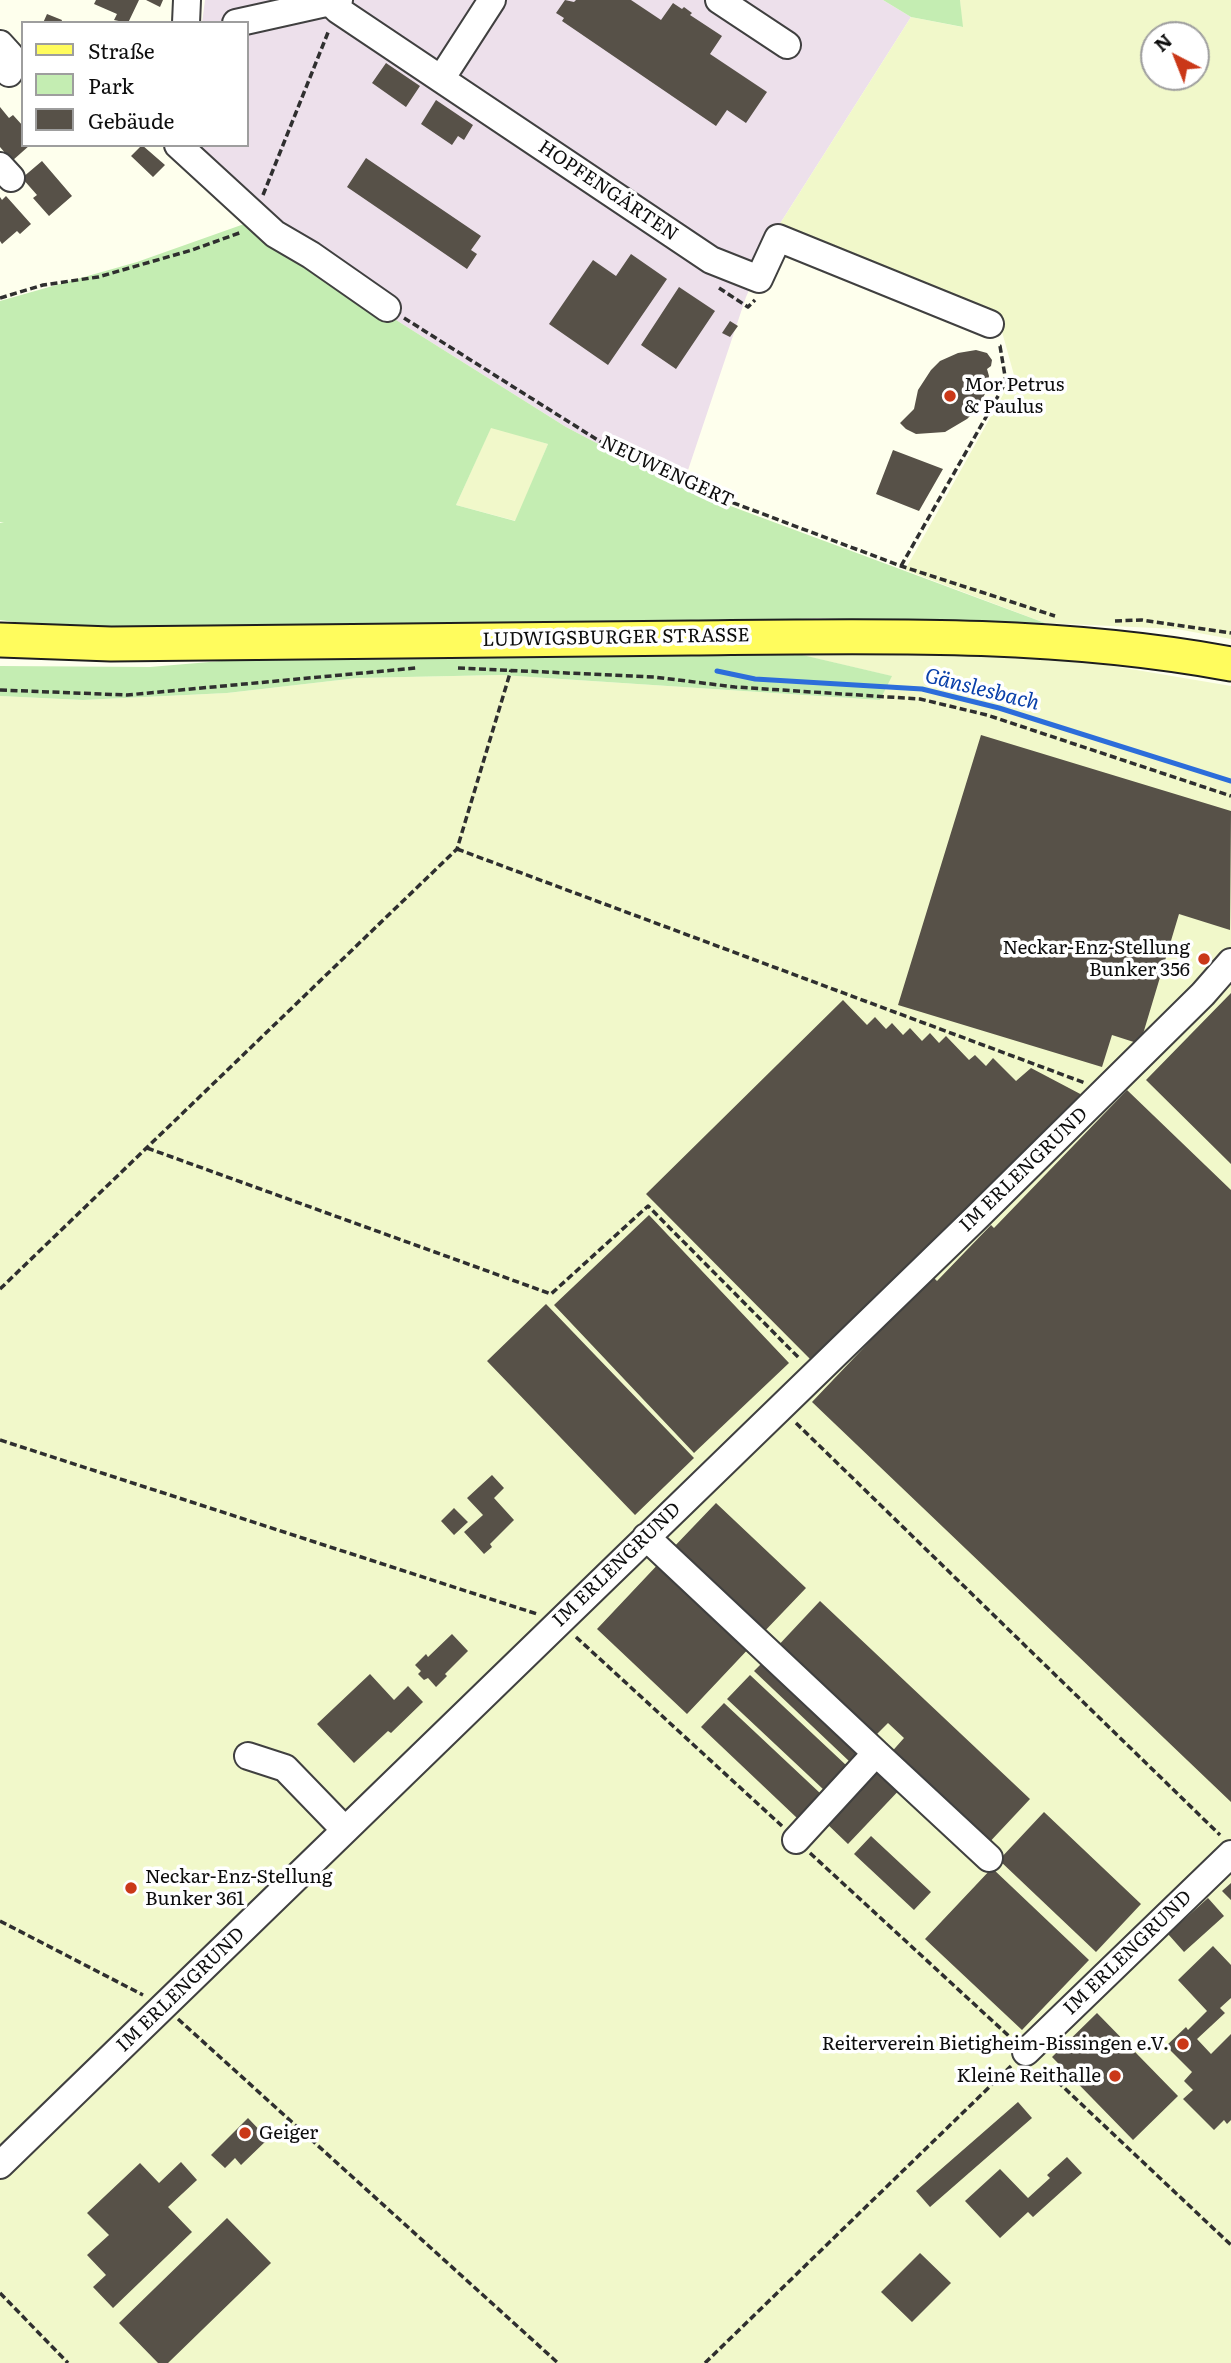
<!DOCTYPE html>
<html>
<head>
<meta charset="utf-8">
<style>
  body { margin:0 }
  #map { position:relative; width:1231px; height:2363px; overflow:hidden; background:#feffed; font-family:Literata,serif }
  canvas { display:block }
  .legend { position:absolute; left:21px; top:21px; width:228px; height:126px; box-sizing:border-box; background:#fff; border:2px solid #9e9e9e; margin:0; padding:9px 12px; list-style:none; font-size:21px; color:#0d0d0d }
  .legend li { display:flex; align-items:center; gap:14px; height:35px }
  .legend b { width:35px; border:2px solid #9e9e9e }
  .north { position:absolute; left:1140px; top:21px; width:70px; height:70px; box-sizing:border-box; background:#fff; border:2px solid #9e9e9e; border-radius:50%; rotate:318deg; font-size:19px; font-weight:700; line-height:28px; text-align:center; color:#0d0d0d }
  .north::after { content:''; display:block; margin:auto; width:24px; height:32px; background:#ca3818; clip-path:polygon(50% 0,100% 100%,50% 72%,0 100%) }
</style>
</head>
<body>
<div id="map">
<canvas width="1231" height="2363"></canvas>
<ul class="legend">
<li><b style="height:9px;background:#fffc5d"></b>Straße</li>
<li><b style="height:19px;background:#c4edb2"></b>Park</li>
<li><b style="height:19px;background:#575148"></b>Gebäude</li>
</ul>
<div class="north">N</div>
</div>
<script>
const context = document.querySelector('canvas').getContext('2d');
context.lineJoin = 'round';
function fill(path, color) { context.fillStyle = color; context.fill(path, 'evenodd'); }
function strokePath(path, color, width, dash) { context.strokeStyle = color; context.lineWidth = width; context.lineCap = dash ? 'butt' : 'round'; context.setLineDash(dash || []); context.stroke(path); }
function drawText(font, color, halo, rows, align = 'center') {
  context.font = font + ' Literata,serif'; context.lineWidth = 7; context.setLineDash([]); context.textBaseline = 'middle'; context.strokeStyle = halo; context.fillStyle = color; for (const [text, x, y, turn = 0] of rows) {
    context.save(); context.translate(x, y); context.rotate((+turn || 0) * Math.PI / 180); context.textAlign = isNaN(turn) ? turn : align; if (halo) context.strokeText(text, 0, 0); context.fillText(text, 0, 0); context.restore();
  }
}
const industrial = new Path2D(`
  M 205,0 L 883,0 L 911,17 L 776,230 L 746,297 L 682,488 L 566,427 L 342,286 L 185,145 L 247,145 L 247,23 L 202,23 Z`);
const farmland = new Path2D(`
  M 960,0 L 1231,0 L 1231,639 L 1177,629 L 1045,623 L 905,570 L 1014,375 L 999,321 L 776,230 L 911,17 L 962,27 ZM 1154,35 L 1196,35 L 1196,77 L 1154,77 Z
  M 491,427 L 548,444 L 516,521 L 456,505 Z
  M 927,645 L 1095,663 L 1231,686 L 1231,2363 L 0,2363 L 0,696 L 83,700 L 227,693 L 357,678 L 501,675 L 880,700 L 891,676 L 793,653 Z`);
const green = new Path2D(`
  M 883,0 L 960,0 L 963,27 L 911,17 Z
  M 247,223 L 342,286 L 566,427 L 682,488 L 1045,623 L 1041,627 L 818,618 L 684,624 L 57,628 L 0,620 L 0,523 L 4,523 L 0,522 L 0,301 L 137,262 ZM 491,428 L 548,444 L 515,521 L 456,505 Z
  M 794,653 L 892,676 L 880,700 L 501,675 L 357,678 L 227,693 L 83,700 L 0,696 L 0,666 L 150,667 L 257,658 L 312,660 L 415,655 Z`);
const stream = new Path2D(`
  M 717,671 L 755,679 L 922,689 L 999,708 L 1231,781`);
const building = new Path2D(`
  M 96,0 L 139,0 L 128,23 L 114,20 L 117,14 L 94,4 Z
  M 146,0 L 163,0 L 160,7 Z
  M 565,0 L 574,2 L 576,0 L 631,0 L 661,20 L 673,3 L 682,9 L 684,7 L 692,13 L 690,15 L 722,36 L 710,54 L 767,92 L 746,123 L 727,110 L 716,126 L 562,21 L 564,18 L 556,13 Z
  M 47,14 L 62,20 L 61,23 L 43,23 Z
  M 386,63 L 420,86 L 406,107 L 372,83 Z
  M 436,100 L 473,125 L 464,140 L 458,136 L 452,145 L 421,124 Z
  M 0,107 L 9,118 L 13,115 L 23,126 L 23,145 L 30,145 L 12,161 L 0,147 Z
  M 142,145 L 165,165 L 153,177 L 131,156 Z
  M 366,158 L 481,236 L 471,250 L 477,254 L 467,269 L 347,187 Z
  M 42,161 L 72,196 L 49,216 L 33,198 L 37,195 L 22,178 Z
  M 6,196 L 31,224 L 20,234 L 17,231 L 2,244 L 0,241 L 0,197 L 2,200 Z
  M 631,254 L 667,279 L 608,365 L 549,324 L 593,260 L 616,276 Z
  M 679,287 L 715,311 L 676,369 L 641,345 Z
  M 730,321 L 738,326 L 730,337 L 722,333 Z
  M 976,350 L 987,353 L 992,360 L 991,366 L 987,369 L 989,376 L 987,389 L 979,407 L 967,419 L 945,432 L 916,434 L 906,429 L 900,423 L 914,409 L 918,390 L 931,370 L 940,361 L 958,353 Z
  M 893,450 L 943,469 L 919,511 L 876,494 Z
  M 981,735 L 1231,811 L 1230,930 L 1179,914 L 1140,1044 L 1112,1035 L 1102,1067 L 898,1005 Z
  M 1231,993 L 1231,1164 L 1146,1080 Z
  M 843,1000 L 867,1025 L 875,1017 L 886,1029 L 892,1023 L 903,1035 L 910,1028 L 922,1041 L 930,1033 L 939,1043 L 946,1036 L 969,1060 L 975,1055 L 986,1066 L 993,1058 L 1016,1081 L 1031,1068 L 1086,1097 L 814,1363 L 646,1194 Z
  M 1127,1090 L 1231,1190 L 1231,1802 L 812,1402 L 932,1276 L 937,1281 L 991,1225 L 994,1228 Z
  M 649,1215 L 789,1363 L 694,1453 L 554,1305 Z
  M 546,1304 L 694,1458 L 635,1515 L 487,1361 Z
  M 492,1475 L 504,1488 L 494,1498 L 514,1520 L 490,1544 L 492,1547 L 484,1554 L 464,1532 L 483,1515 L 467,1498 Z
  M 716,1503 L 806,1588 L 760,1636 L 670,1551 Z
  M 454,1508 L 468,1522 L 454,1535 L 441,1521 Z
  M 663,1559 L 753,1644 L 687,1714 L 597,1629 Z
  M 820,1601 L 1030,1799 L 985,1847 L 888,1756 L 904,1738 L 888,1723 L 871,1740 L 775,1649 Z
  M 452,1634 L 468,1651 L 445,1674 L 447,1676 L 436,1687 L 428,1678 L 424,1680 L 418,1674 L 421,1671 L 415,1665 L 426,1654 L 428,1657 Z
  M 766,1659 L 862,1750 L 850,1762 L 754,1671 Z
  M 370,1674 L 394,1700 L 408,1686 L 423,1702 L 391,1733 L 388,1731 L 354,1763 L 317,1724 Z
  M 750,1675 L 847,1766 L 824,1790 L 727,1699 Z
  M 724,1703 L 821,1794 L 797,1818 L 701,1727 Z
  M 880,1763 L 904,1785 L 848,1844 L 825,1822 Z
  M 1044,1812 L 1141,1904 L 1096,1952 L 999,1860 Z
  M 871,1836 L 931,1892 L 914,1910 L 854,1854 Z
  M 992,1868 L 1089,1960 L 1022,2030 L 925,1939 Z
  M 1231,1883 L 1231,1900 L 1222,1891 Z
  M 1208,1898 L 1224,1916 L 1184,1952 L 1168,1934 Z
  M 1213,1946 L 1231,1965 L 1231,1998 L 1220,2008 L 1225,2013 L 1197,2039 L 1211,2054 L 1231,2034 L 1231,2120 L 1227,2124 L 1224,2120 L 1214,2130 L 1183,2099 L 1193,2090 L 1184,2081 L 1192,2072 L 1166,2046 L 1186,2027 L 1188,2030 L 1207,2011 L 1178,1980 Z
  M 1097,2013 L 1178,2096 L 1133,2140 L 1052,2057 Z
  M 1018,2102 L 1032,2118 L 930,2207 L 916,2191 Z
  M 248,2118 L 268,2139 L 241,2165 L 235,2158 L 225,2168 L 211,2155 Z
  M 1067,2157 L 1082,2173 L 1033,2217 L 1028,2212 L 1000,2238 L 965,2201 L 1000,2169 L 1028,2198 L 1050,2178 L 1047,2175 Z
  M 181,2162 L 197,2180 L 168,2207 L 192,2232 L 113,2308 L 93,2287 L 106,2275 L 87,2255 L 109,2235 L 87,2213 L 140,2163 L 159,2183 Z
  M 227,2218 L 271,2263 L 168,2363 L 158,2363 L 119,2323 Z
  M 920,2253 L 951,2283 L 912,2322 L 881,2292 Z`);
const path = new Path2D(`
  M 263,195 L 329,30
  M 719,288 L 748,307 L 755,300
  M 0,298 L 43,285 L 98,277 L 192,250 L 242,232
  M 404,318 L 604,444 L 686,485 L 901,566 L 1055,616
  M 901,566 L 1006,382 L 1000,346 L 997,345
  M 1115,621 L 1142,620 L 1231,633
  M 458,668 L 654,677 L 735,687 L 920,699 L 987,715 L 1231,796
  M 0,690 L 127,695 L 416,668
  M 457,849 L 1085,1083
  M 147,1148 L 551,1294 L 648,1206 L 799,1358
  M 0,1289 L 457,849 L 511,670
  M 796,1423 L 1220,1835
  M 0,1440 L 537,1614
  M 576,1637 L 782,1826
  M 810,1853 L 1011,2038
  M 0,1921 L 143,1995
  M 178,2019 L 558,2363
  M 1042,2067 L 1231,2245
  M 0,2293 L 68,2363
  M 705,2363 L 1011,2066`);
const minor = new Path2D(`
  M 719,0 L 787,45
  M 330,2 L 338,10 L 711,260 L 759,279 L 778,238 L 990,324
  M 186,23 L 187,0
  M 236,23 L 339,0
  M 0,44 L 10,55 L 9,73
  M 441,79 L 492,0
  M 178,145 L 275,234 L 311,255 L 387,308
  M 0,166 L 11,178
  M 646,1537 L 876,1753 L 796,1840
  M 876,1753 L 989,1858
  M 248,1756 L 285,1768 L 345,1830
  M 1026,2052 L 1231,1854
  M 0,2165 L 977,1217 L 1203,994 L 1231,962`);
const major = new Path2D(`
  M 0,640 L 111,644 C 304,642 498,640 691,638 C 872,636 1053,631 1231,664`);
const markers = [
  [950,396,7,"#ca3818"],
  [1204,959,7,"#ca3818"],
  [131,1888,7,"#ca3818"],
  [1183,2044,7,"#ca3818"],
  [1115,2076,7,"#ca3818"],
  [245,2133,7,"#ca3818"]
];
const streetNames = [
  ["HOPFENGÄRTEN",608,191,34],
  ["NEUWENGERT",667,472,25],
  ["LUDWIGSBURGER STRASSE",616,638,-1],
  ["IM ERLENGRUND",1024,1170,-44],
  ["IM ERLENGRUND",617,1565,-44],
  ["IM ERLENGRUND",1128,1953,-44],
  ["IM ERLENGRUND",181,1990,-44]
];
const poiNames = [
  ["Mor Petrus",964,385],
  ["& Paulus",964,407],
  ["Neckar-Enz-Stellung",1190,948,"right"],
  ["Bunker 356",1190,970,"right"],
  ["Neckar-Enz-Stellung",145,1877],
  ["Bunker 361",145,1899],
  ["Reiterverein Bietigheim-Bissingen e.V.",1169,2044,"right"],
  ["Kleine Reithalle",1101,2076,"right"],
  ["Geiger",259,2133]
];
const waterNames = [
  ["Gänslesbach",982,690,14]
];
fill(industrial, '#ede0eb');
fill(farmland, '#f1f8ca');
fill(green, '#c4edb2');
strokePath(stream, '#2c6dda', 5);
fill(building, '#575148');
strokePath(minor, '#404040', 30);
strokePath(major, '#1e1e1e', 37);
strokePath(path, '#2f2f2f', 3.5, [7, 3.5]);
strokePath(minor, '#fff', 26);
strokePath(major, '#fffc5d', 33);
for (const [x, y, r, color] of markers) { const dot = new Path2D(); dot.arc(x, y, r, 0, 2 * Math.PI); context.fillStyle = color; context.fill(dot); strokePath(dot, '#fff', 2.5); }
drawText('19px', '#0d0d0d', '#fff', streetNames);
drawText('19px', '#0d0d0d', '#fff', poiNames, 'left');
drawText('italic 21px', '#0a40aa', '#fff', waterNames);
</script>
</body>
</html>
